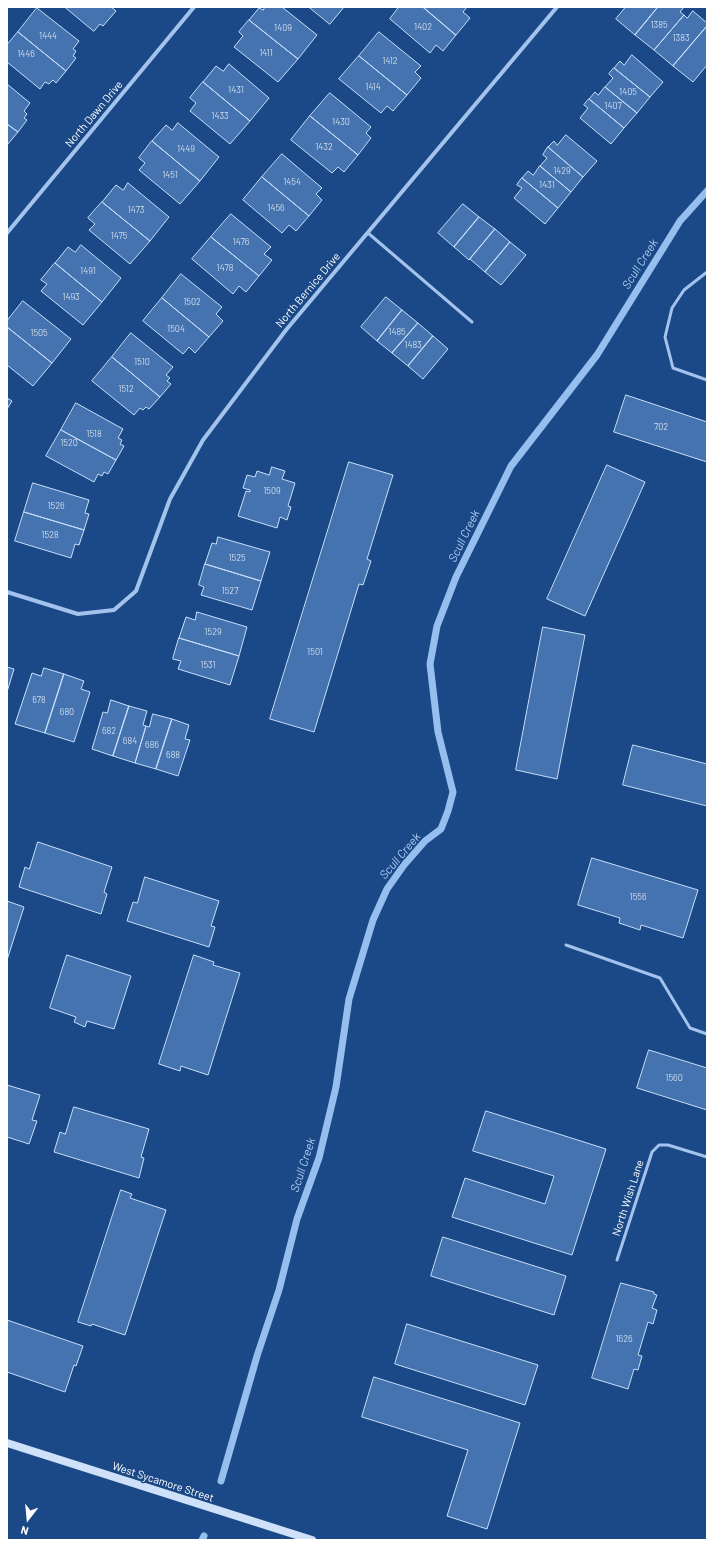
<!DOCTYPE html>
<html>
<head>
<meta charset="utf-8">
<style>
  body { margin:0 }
  #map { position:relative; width:714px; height:1547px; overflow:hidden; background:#1b4987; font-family:Barlow,sans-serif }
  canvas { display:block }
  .frame { position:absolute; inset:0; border:8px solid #fff; pointer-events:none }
  .north { position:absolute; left:8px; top:1499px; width:40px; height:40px; -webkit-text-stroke:3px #1b4987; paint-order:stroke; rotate:196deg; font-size:11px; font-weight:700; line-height:16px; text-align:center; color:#fff }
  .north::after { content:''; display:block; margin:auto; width:14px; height:18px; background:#fff; clip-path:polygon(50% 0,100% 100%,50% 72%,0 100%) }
</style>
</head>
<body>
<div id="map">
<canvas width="714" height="1547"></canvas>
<div class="frame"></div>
<div class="north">N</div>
</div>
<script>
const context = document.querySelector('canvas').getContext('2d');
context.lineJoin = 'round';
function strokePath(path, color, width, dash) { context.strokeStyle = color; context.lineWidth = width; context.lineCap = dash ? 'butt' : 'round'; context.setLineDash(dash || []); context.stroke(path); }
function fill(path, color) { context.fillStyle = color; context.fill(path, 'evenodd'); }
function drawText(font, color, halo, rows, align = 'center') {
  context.font = font + ' Barlow,sans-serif'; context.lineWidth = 3; context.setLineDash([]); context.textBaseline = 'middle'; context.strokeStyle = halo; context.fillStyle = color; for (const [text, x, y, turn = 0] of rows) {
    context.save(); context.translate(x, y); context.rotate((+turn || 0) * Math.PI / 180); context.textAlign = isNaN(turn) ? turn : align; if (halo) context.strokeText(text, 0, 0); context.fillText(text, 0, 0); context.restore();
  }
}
const stream = new Path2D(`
  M 221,1481 L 257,1356 L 279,1290 L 297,1219 L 319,1158 L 336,1087 L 349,999 L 373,920 L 387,889 L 404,865 L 425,841 L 441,829 L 448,811 L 453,792 L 438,732 L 430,664 L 437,626 L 456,577 L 511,466 L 597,355 L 680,221 L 707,191
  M 202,1540 L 204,1536`);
const building = new Path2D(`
  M 65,7 L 111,7 L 116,11 L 103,26 L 100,24 L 94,31 Z
  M 265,7 L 282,7 L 317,35 L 298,59 L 249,20 L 259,8 L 263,10 Z
  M 309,7 L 344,7 L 330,24 Z
  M 399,7 L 423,7 L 456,35 L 443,51 L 436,45 L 430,53 L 390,19 Z
  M 423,7 L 467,7 L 463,12 L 470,18 L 456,35 Z
  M 626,7 L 658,7 L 635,35 L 616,19 Z
  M 658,7 L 684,7 L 680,12 L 684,15 L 654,50 L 635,35 Z
  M 37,8 L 79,41 L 73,49 L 76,51 L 73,56 L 76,58 L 66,71 L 18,32 Z
  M 693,11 L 707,23 L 707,26 L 673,66 L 654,50 L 684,15 L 687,18 Z
  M 249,20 L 298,59 L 278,82 L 234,47 L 243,36 L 239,32 Z
  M 707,26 L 707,65 L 693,82 L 673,66 Z
  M 18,32 L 66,71 L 56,83 L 53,80 L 49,84 L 45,82 L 40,89 L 7,62 L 7,45 Z
  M 379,32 L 421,66 L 415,72 L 421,78 L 407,95 L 359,56 Z
  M 632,55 L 663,82 L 650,97 L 614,68 L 620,61 L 624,65 Z
  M 359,56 L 407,95 L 393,111 L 387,106 L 381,113 L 339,79 Z
  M 229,64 L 269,98 L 250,121 L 203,82 L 216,66 L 223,71 Z
  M 614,68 L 650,97 L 637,113 L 605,87 L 613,78 L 609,74 Z
  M 203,82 L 250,121 L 230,144 L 190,111 L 196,103 L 190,98 Z
  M 7,84 L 30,103 L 24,111 L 27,114 L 24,118 L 27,120 L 18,132 L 7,124 Z
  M 605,87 L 637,113 L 624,128 L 589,99 L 595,92 L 598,95 Z
  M 330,93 L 371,127 L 366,133 L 371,138 L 358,155 L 310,116 Z
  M 589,99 L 624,128 L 611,144 L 580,118 L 588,108 L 584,105 Z
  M 310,116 L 358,155 L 344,172 L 338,167 L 332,173 L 291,140 Z
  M 178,123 L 219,157 L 200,181 L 152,141 L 166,125 L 172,130 Z
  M 7,124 L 18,132 L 7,145 Z
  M 566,135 L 597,161 L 583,177 L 548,147 L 554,141 L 557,145 Z
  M 152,141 L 200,181 L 180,204 L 139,170 L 145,163 L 139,158 Z
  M 548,147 L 583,177 L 571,192 L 540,166 L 547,158 L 543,155 Z
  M 282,154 L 322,188 L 316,194 L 322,200 L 309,216 L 262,177 Z
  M 540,166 L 571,192 L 558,208 L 522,178 L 528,171 L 533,175 Z
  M 262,177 L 309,216 L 296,231 L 289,225 L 282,233 L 243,200 Z
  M 522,178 L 558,208 L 545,224 L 514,198 L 522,188 L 517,185 Z
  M 128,183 L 169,217 L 150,241 L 102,202 L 116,185 L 123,190 Z
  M 102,202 L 150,241 L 130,264 L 89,230 L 95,224 L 88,218 Z
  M 463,204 L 479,217 L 454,247 L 438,233 Z
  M 231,214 L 271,247 L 264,254 L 272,260 L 259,276 L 211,237 Z
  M 479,217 L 495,229 L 469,260 L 454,247 Z
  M 495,229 L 510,242 L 485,272 L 470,259 Z
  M 211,237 L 259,276 L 246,292 L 239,286 L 233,294 L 192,259 Z
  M 510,242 L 526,255 L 501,285 L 485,272 Z
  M 81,245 L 121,278 L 102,302 L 55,263 L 68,247 L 75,252 Z
  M 55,263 L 102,302 L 83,325 L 41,291 L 47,284 L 41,280 Z
  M 181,274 L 222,307 L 216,314 L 223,321 L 209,337 L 162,298 Z
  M 386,297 L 402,310 L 377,341 L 361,327 Z
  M 162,298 L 209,337 L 195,353 L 189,347 L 183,354 L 143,321 Z
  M 23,301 L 71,339 L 52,363 L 7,327 L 7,321 Z
  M 402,310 L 418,323 L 392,353 L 377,341 Z
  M 418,323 L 433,336 L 408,366 L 392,353 Z
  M 7,327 L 52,363 L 33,386 L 7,365 Z
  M 131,333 L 173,367 L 166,375 L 170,378 L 167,381 L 171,384 L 160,397 L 112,357 Z
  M 433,336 L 448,349 L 423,379 L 408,366 Z
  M 112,357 L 160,397 L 149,409 L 146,407 L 143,410 L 140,408 L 134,415 L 92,381 Z
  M 626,395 L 707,422 L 707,462 L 614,432 Z
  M 7,398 L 12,401 L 7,409 Z
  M 76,403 L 123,429 L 118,438 L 122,440 L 120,444 L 124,446 L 116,460 L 61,430 Z
  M 61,430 L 116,460 L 108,474 L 104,472 L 102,476 L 98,474 L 94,482 L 46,456 Z
  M 349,462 L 393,475 L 367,559 L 371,561 L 363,585 L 359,584 L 314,732 L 270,719 Z
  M 607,465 L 645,482 L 585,616 L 547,599 Z
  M 272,467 L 285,471 L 282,479 L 295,483 L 288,506 L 291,507 L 287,520 L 280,517 L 277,528 L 238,516 L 246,491 L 250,492 L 250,490 L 243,488 L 247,475 L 255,477 L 257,471 L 269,475 Z
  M 33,483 L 89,500 L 85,513 L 89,514 L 84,530 L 24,512 Z
  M 24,512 L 84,530 L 79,545 L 75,544 L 71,558 L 15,541 Z
  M 218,537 L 270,552 L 261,581 L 205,564 L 212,543 L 216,544 Z
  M 205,564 L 261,581 L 252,610 L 201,595 L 204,587 L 199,585 Z
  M 197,612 L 247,627 L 239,656 L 179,638 L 186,617 L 195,620 Z
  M 543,627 L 585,635 L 557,779 L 516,770 Z
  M 179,638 L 239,656 L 230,685 L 178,669 L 181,661 L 173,659 Z
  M 7,667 L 14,669 L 7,692 Z
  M 44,668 L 64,674 L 45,733 L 15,724 L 32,673 L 41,676 Z
  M 64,674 L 84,681 L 81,689 L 90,692 L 74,742 L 45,733 Z
  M 111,700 L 129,706 L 113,756 L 92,749 L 103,712 L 107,713 Z
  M 129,706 L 147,711 L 143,725 L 146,726 L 135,763 L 113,756 Z
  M 153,714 L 172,719 L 156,769 L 135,763 L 146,726 L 149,727 Z
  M 172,719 L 189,725 L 185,739 L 190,740 L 178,776 L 156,769 Z
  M 633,745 L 707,764 L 707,806 L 623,785 Z
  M 38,842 L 112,867 L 104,892 L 107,894 L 101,914 L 19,887 L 25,867 L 29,869 Z
  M 592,858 L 698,890 L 683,938 L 641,925 L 640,930 L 619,923 L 620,918 L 578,905 Z
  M 145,877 L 219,901 L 211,926 L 215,927 L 209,947 L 127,921 L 133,902 L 137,903 Z
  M 7,901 L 24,907 L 7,960 Z
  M 67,955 L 131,976 L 114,1029 L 87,1021 L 85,1027 L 74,1022 L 76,1017 L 50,1008 Z
  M 194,955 L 214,962 L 213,965 L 240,973 L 208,1075 L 181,1066 L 180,1071 L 159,1064 Z
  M 649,1050 L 707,1068 L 707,1110 L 637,1088 Z
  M 7,1085 L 40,1095 L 32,1120 L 37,1121 L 29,1144 L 7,1137 Z
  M 74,1107 L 149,1129 L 141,1157 L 144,1158 L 139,1178 L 54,1152 L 60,1132 L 65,1134 Z
  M 486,1111 L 606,1149 L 572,1255 L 452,1217 L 465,1178 L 545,1204 L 554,1176 L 473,1151 Z
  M 121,1190 L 132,1194 L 130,1198 L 166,1210 L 125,1335 L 92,1324 L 91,1326 L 78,1322 Z
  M 443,1237 L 566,1276 L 554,1315 L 431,1276 Z
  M 621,1283 L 654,1292 L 654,1294 L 657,1295 L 652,1308 L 657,1310 L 653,1324 L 648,1322 L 638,1355 L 642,1356 L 638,1370 L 634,1369 L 628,1389 L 592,1378 Z
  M 7,1320 L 83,1346 L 76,1366 L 74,1365 L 65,1392 L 7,1372 Z
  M 407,1324 L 538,1365 L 525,1405 L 395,1364 Z
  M 374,1377 L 520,1423 L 487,1529 L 447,1516 L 468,1450 L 362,1417 Z`);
const lane = new Path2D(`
  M 368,233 L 472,322
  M 707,272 L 684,290 L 672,308 L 665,337 L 673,368 L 707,380
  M 566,945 L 660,978 L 690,1028 L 707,1034
  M 617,1260 L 652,1152 L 659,1145 L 668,1145 L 707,1157`);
const street = new Path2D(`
  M 7,233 L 194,7
  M 7,592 L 78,614 L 114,610 L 136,591 L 170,499 L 203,440 L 286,330 L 557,7`);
const secondary = new Path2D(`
  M 7,1443 L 312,1540`);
const numberNames = [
  ["1385",659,25],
  ["1402",423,27],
  ["1409",283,28],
  ["1444",48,36],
  ["1383",681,38],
  ["1411",266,53],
  ["1446",26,54],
  ["1412",390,61],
  ["1414",373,87],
  ["1431",236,90],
  ["1405",628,92],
  ["1407",613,106],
  ["1433",220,116],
  ["1430",341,122],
  ["1432",324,147],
  ["1449",186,149],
  ["1429",562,171],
  ["1451",170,175],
  ["1454",292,182],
  ["1431",547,185],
  ["1456",276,208],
  ["1473",136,210],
  ["1475",119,236],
  ["1476",241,242],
  ["1478",225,268],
  ["1491",88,271],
  ["1493",71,297],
  ["1502",192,302],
  ["1504",176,329],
  ["1485",397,332],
  ["1505",39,333],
  ["1483",413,345],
  ["1510",142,362],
  ["1512",126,389],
  ["702",661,427],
  ["1518",94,434],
  ["1520",69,443],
  ["1509",272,491],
  ["1526",56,506],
  ["1528",50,535],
  ["1525",237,558],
  ["1527",230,591],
  ["1529",213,632],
  ["1501",315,652],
  ["1531",208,665],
  ["678",39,700],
  ["680",67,712],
  ["682",109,731],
  ["684",130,741],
  ["686",152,745],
  ["688",173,755],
  ["1556",638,897],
  ["1560",674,1078],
  ["1626",624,1339]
];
const streetNames = [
  ["North Dawn Drive",94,114,-50],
  ["North Bernice Drive",308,290,-50],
  ["North Wish Lane",628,1198,-72],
  ["West Sycamore Street",163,1482,18]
];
const waterNames = [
  ["Scull Creek",640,264,-58],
  ["Scull Creek",464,536,-64],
  ["Scull Creek",400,856,-50],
  ["Scull Creek",303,1165,-72]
];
strokePath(stream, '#96beee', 7);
fill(building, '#4473b0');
strokePath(building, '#c8def9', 1);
strokePath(lane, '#a3c3ec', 3);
strokePath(street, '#a3c3ec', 4);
strokePath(secondary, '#cfe1f9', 8);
drawText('9px', '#d0dceb', null, numberNames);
drawText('11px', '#fff', '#1b4987', streetNames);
drawText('italic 12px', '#aecdf3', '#1b4987', waterNames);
</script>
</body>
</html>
